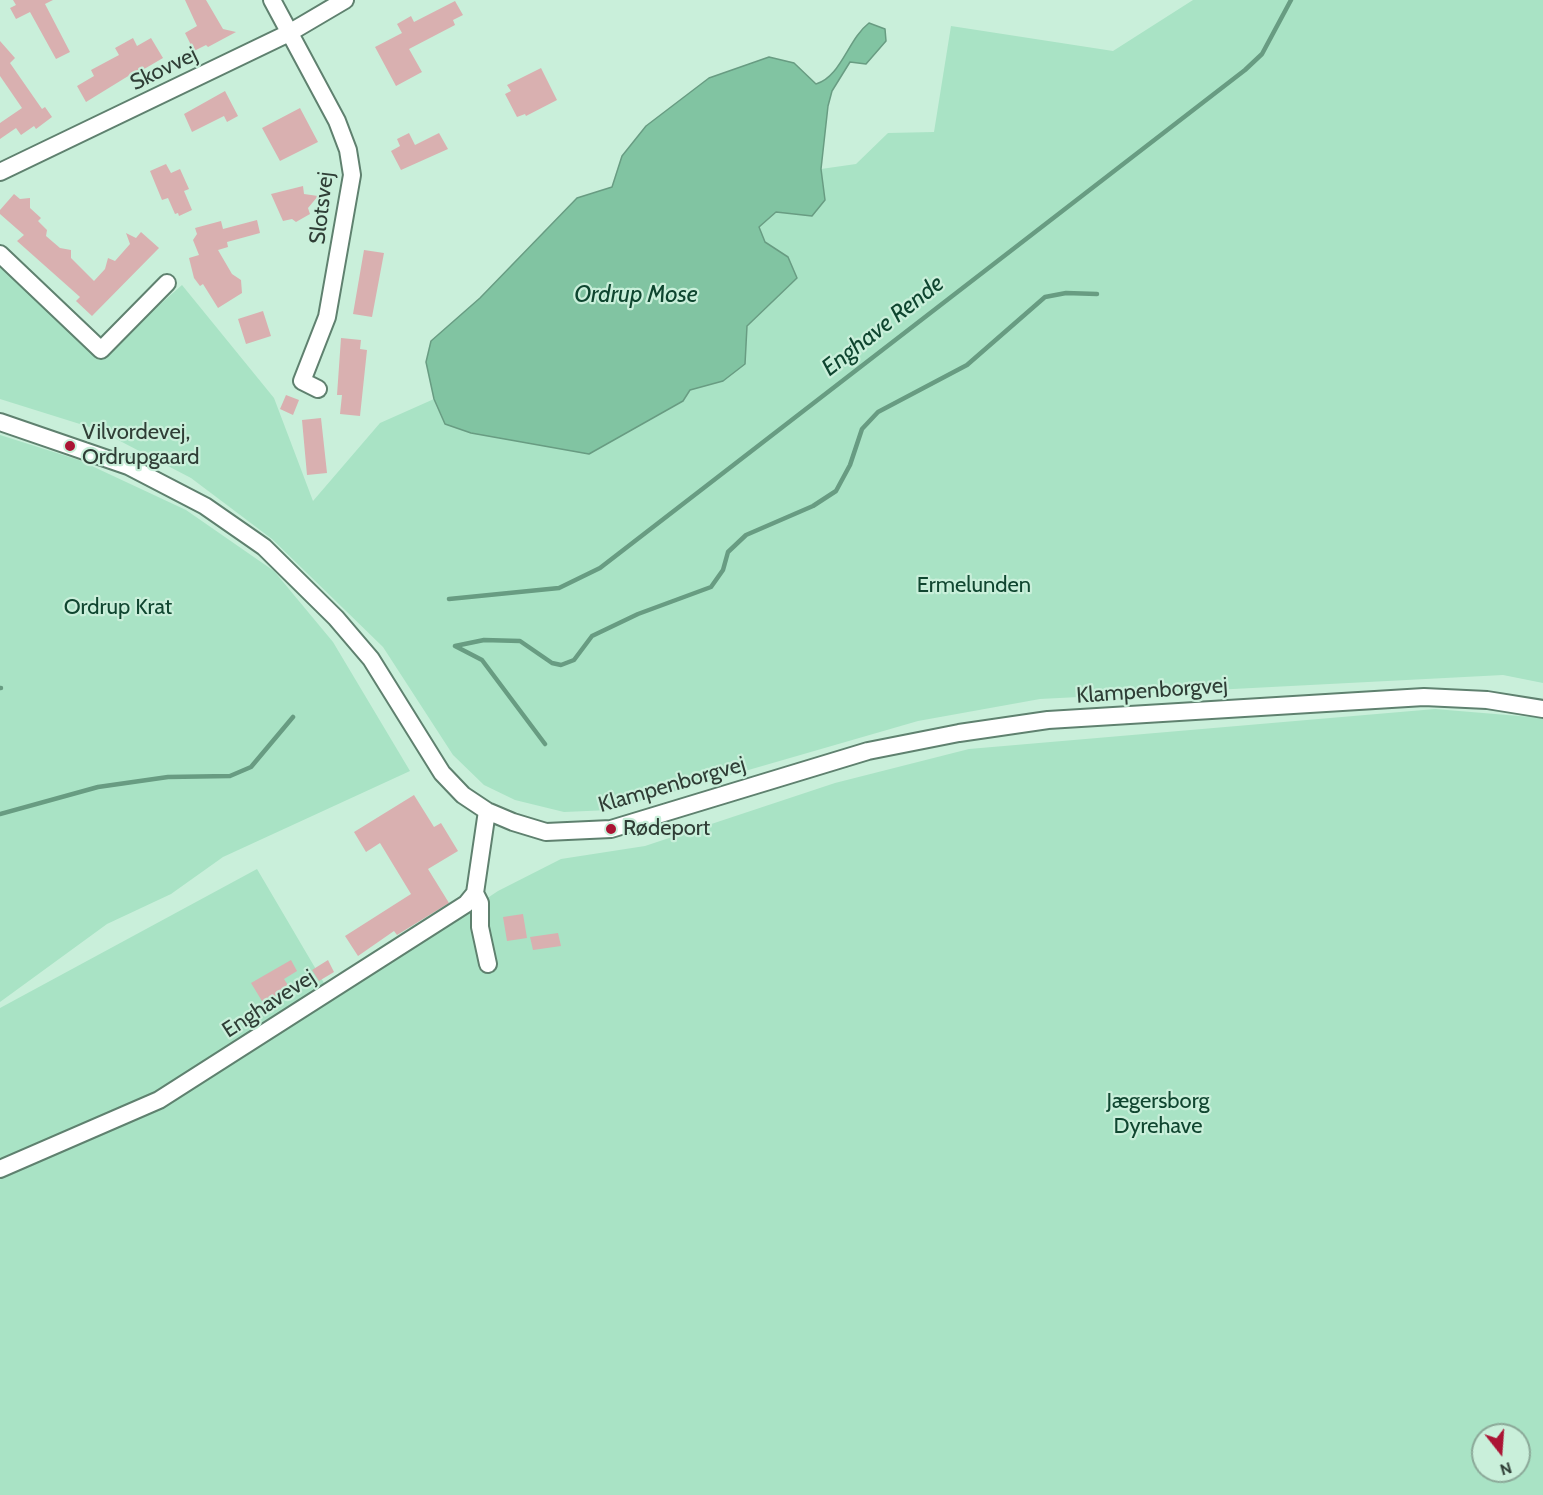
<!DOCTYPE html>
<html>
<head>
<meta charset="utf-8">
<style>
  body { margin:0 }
  #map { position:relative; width:1543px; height:1495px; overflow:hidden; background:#c9efda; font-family:Cabin,sans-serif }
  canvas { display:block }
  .north { position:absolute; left:1471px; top:1423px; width:60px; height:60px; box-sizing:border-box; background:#c9efda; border:2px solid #8ba898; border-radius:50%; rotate:163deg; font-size:16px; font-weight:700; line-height:24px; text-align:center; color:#2f3e36 }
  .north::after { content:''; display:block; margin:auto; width:21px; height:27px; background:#ab1434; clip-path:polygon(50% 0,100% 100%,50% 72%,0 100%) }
</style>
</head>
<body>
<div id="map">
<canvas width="1543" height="1495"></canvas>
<div class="north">N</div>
</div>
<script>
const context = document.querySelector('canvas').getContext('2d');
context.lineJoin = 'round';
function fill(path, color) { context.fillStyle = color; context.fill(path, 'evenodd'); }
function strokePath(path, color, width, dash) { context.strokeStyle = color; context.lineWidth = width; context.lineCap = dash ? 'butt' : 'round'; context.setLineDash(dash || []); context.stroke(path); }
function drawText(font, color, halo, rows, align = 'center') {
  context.font = font + ' Cabin,sans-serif'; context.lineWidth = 4.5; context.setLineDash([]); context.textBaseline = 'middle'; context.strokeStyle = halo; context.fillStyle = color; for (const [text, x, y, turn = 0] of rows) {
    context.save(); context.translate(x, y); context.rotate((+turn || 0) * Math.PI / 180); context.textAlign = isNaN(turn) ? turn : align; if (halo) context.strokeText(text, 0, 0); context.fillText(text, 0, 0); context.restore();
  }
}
const green = new Path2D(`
  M 1193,0 L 1543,0 L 1543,683 L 1503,675 L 1040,699 L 918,721 L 610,810 L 564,812 L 515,800 L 484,785 L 453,755 L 383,647 L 272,539 L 191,478 L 99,430 L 0,399 L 0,259 L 101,356 L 182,285 L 274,398 L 313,501 L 380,423 L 434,399 L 445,424 L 471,433 L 589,454 L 683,401 L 690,390 L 745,364 L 747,326 L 797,278 L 788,257 L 765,242 L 759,227 L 776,212 L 825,199 L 821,169 L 856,164 L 888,133 L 934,132 L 951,26 L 1113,51 Z
  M 0,435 L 79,460 L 186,510 L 274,571 L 333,642 L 410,771 L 223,857 L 171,894 L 107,924 L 0,1002 Z
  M 1435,709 L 1543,718 L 1543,1495 L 0,1495 L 0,1008 L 257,869 L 334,1000 L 498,891 L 561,859 L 645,846 L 835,783 L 969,749 ZM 1483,1435 L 1519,1435 L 1519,1471 L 1483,1471 Z`);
const water = new Path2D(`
  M 869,23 L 885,29 L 886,41 L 866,64 L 850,62 L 832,91 L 828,106 L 821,169 L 825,200 L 812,216 L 776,212 L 759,227 L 765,242 L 788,257 L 797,278 L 747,326 L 745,364 L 723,381 L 690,390 L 683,401 L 589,454 L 471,433 L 445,424 L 434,399 L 426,362 L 431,341 L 480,298 L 577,198 L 612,187 L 622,156 L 646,126 L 709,78 L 769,57 L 794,63 L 816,84 C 841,77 848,39 869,23 Z`);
const stream = new Path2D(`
  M 449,599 L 559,588 L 600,568 L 1245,70 L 1262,54 L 1291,0
  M 455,646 L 484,640 L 520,641 L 552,663 L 561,665 L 574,660 L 592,636 L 638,614 L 711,587 L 723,570 L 728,552 L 746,535 L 813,506 L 836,491 L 850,465 L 862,429 L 878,412 L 967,365 L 1045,297 L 1066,293 L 1097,294
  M 455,646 L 482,660 L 545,744
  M 0,688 L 1,688
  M 0,814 L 98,787 L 168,777 L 230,776 L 251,767 L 293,717`);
const building = new Path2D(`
  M 13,0 L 53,0 L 45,4 L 70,52 L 56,59 L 30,12 L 16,19 L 10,8 L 16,5 Z
  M 185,0 L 206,0 L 223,29 L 236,32 L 208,47 L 206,45 L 194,51 L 185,33 L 197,26 Z
  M 455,1 L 463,15 L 453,20 L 455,25 L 409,49 L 422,72 L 396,86 L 375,47 L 402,33 L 397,24 L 411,16 L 414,22 Z
  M 133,38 L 137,46 L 151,38 L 163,58 L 139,72 L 138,70 L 86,102 L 77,86 L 94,76 L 91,70 L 119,55 L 115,48 Z
  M 0,41 L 15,58 L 10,63 L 42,109 L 45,107 L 52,117 L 36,129 L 34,126 L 21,135 L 16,128 L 0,139 L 0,123 L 22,108 L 0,76 Z
  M 541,68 L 557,100 L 526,116 L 525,114 L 517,117 L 505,94 L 511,91 L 507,85 Z
  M 225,91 L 238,116 L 227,122 L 224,116 L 192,132 L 184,114 Z
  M 300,108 L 318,142 L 280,161 L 262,128 Z
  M 409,133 L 415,145 L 439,133 L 448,149 L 401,170 L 391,151 L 400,146 L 397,139 Z
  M 166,164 L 171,173 L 180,169 L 189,189 L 184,191 L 192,210 L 179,216 L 178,213 L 175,214 L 168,198 L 162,200 L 150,171 Z
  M 303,186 L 304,194 L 318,196 L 308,208 L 310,214 L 296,222 L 292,219 L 283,221 L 271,194 Z
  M 14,194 L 20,199 L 30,198 L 30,208 L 41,218 L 38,221 L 47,230 L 46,236 L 60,248 L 71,250 L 71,258 L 94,281 L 105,269 L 108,258 L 115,261 L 130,244 L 126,233 L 136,238 L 141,232 L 159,248 L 92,316 L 76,301 L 80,297 L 17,241 L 24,235 L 0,214 L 0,210 Z
  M 257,220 L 260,233 L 227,242 L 228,247 L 218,250 L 232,274 L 241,280 L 242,293 L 218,308 L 203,284 L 200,286 L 194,278 L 189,258 L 199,255 L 193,240 L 197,234 L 195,228 L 221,221 L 223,229 Z
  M 364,250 L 384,253 L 372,317 L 353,314 Z
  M 263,311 L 271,336 L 246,344 L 238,319 Z
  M 341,338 L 361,340 L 360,349 L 367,350 L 360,416 L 340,414 L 342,395 L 337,395 Z
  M 286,395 L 299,400 L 293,415 L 280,409 Z
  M 321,418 L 327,473 L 307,475 L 302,420 Z
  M 414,795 L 434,827 L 441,823 L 458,851 L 428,869 L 449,903 L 397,935 L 394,931 L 358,956 L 345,936 L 411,894 L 380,843 L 366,852 L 354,832 Z
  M 523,914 L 527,938 L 507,941 L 503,917 Z
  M 558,933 L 561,946 L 533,950 L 530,937 Z
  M 291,960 L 297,971 L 284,979 L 291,990 L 265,1006 L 251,983 Z
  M 328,960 L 334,972 L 319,981 L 312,970 Z`);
const minor = new Path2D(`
  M 272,0 L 337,121 L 348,150 L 352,175 L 327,317 L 302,381 L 318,389
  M 0,172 L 289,33 L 345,0
  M 0,254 L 101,350 L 167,283
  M 0,422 L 128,466 L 205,506 L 264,547 L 336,618 L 371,659 L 442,773 L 463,795 L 487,811 L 513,822 L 546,832 L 611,829 L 868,751 L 959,733 L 1048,720 L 1424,697 L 1487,700 L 1543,709
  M 475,893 L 480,903 L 480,927 L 488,964
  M 0,1169 L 159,1100 L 466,904 L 475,893 L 487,811`);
const markers = [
  [70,446,6,"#ab1434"],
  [611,829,6,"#ab1434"]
];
const streetNames = [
  ["Skovvej",164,69,-26],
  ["Slotsvej",322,208,-83],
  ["Klampenborgvej",1152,691,-4],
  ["Klampenborgvej",672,785,-16],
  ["Enghavevej",269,1004,-33]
];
const poiNames = [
  ["Vilvordevej,",82,433],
  ["Ordrupgaard",82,458],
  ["Rødeport",623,829]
];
const parkNames = [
  ["Ermelunden",974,586],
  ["Ordrup Krat",118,608],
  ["Jægersborg",1158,1102],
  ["Dyrehave",1158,1127]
];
const waterNames = [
  ["Ordrup Mose",636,295],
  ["Enghave Rende",883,326,-38]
];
fill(green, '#a9e3c5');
fill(water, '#81c4a2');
strokePath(water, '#689c82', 1.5);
strokePath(stream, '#689c82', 4.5);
fill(building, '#d9b0b0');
strokePath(minor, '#5f816f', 20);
strokePath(minor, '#fff', 16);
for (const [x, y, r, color] of markers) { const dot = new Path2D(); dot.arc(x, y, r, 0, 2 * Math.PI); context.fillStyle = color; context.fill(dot); strokePath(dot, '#c9efda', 2); }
drawText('22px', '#2f3e36', '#c9efda', streetNames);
drawText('22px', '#2f3e36', '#c9efda', poiNames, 'left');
drawText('22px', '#104630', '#c9efda', parkNames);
drawText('italic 24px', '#0e452f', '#c9efda', waterNames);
</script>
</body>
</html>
